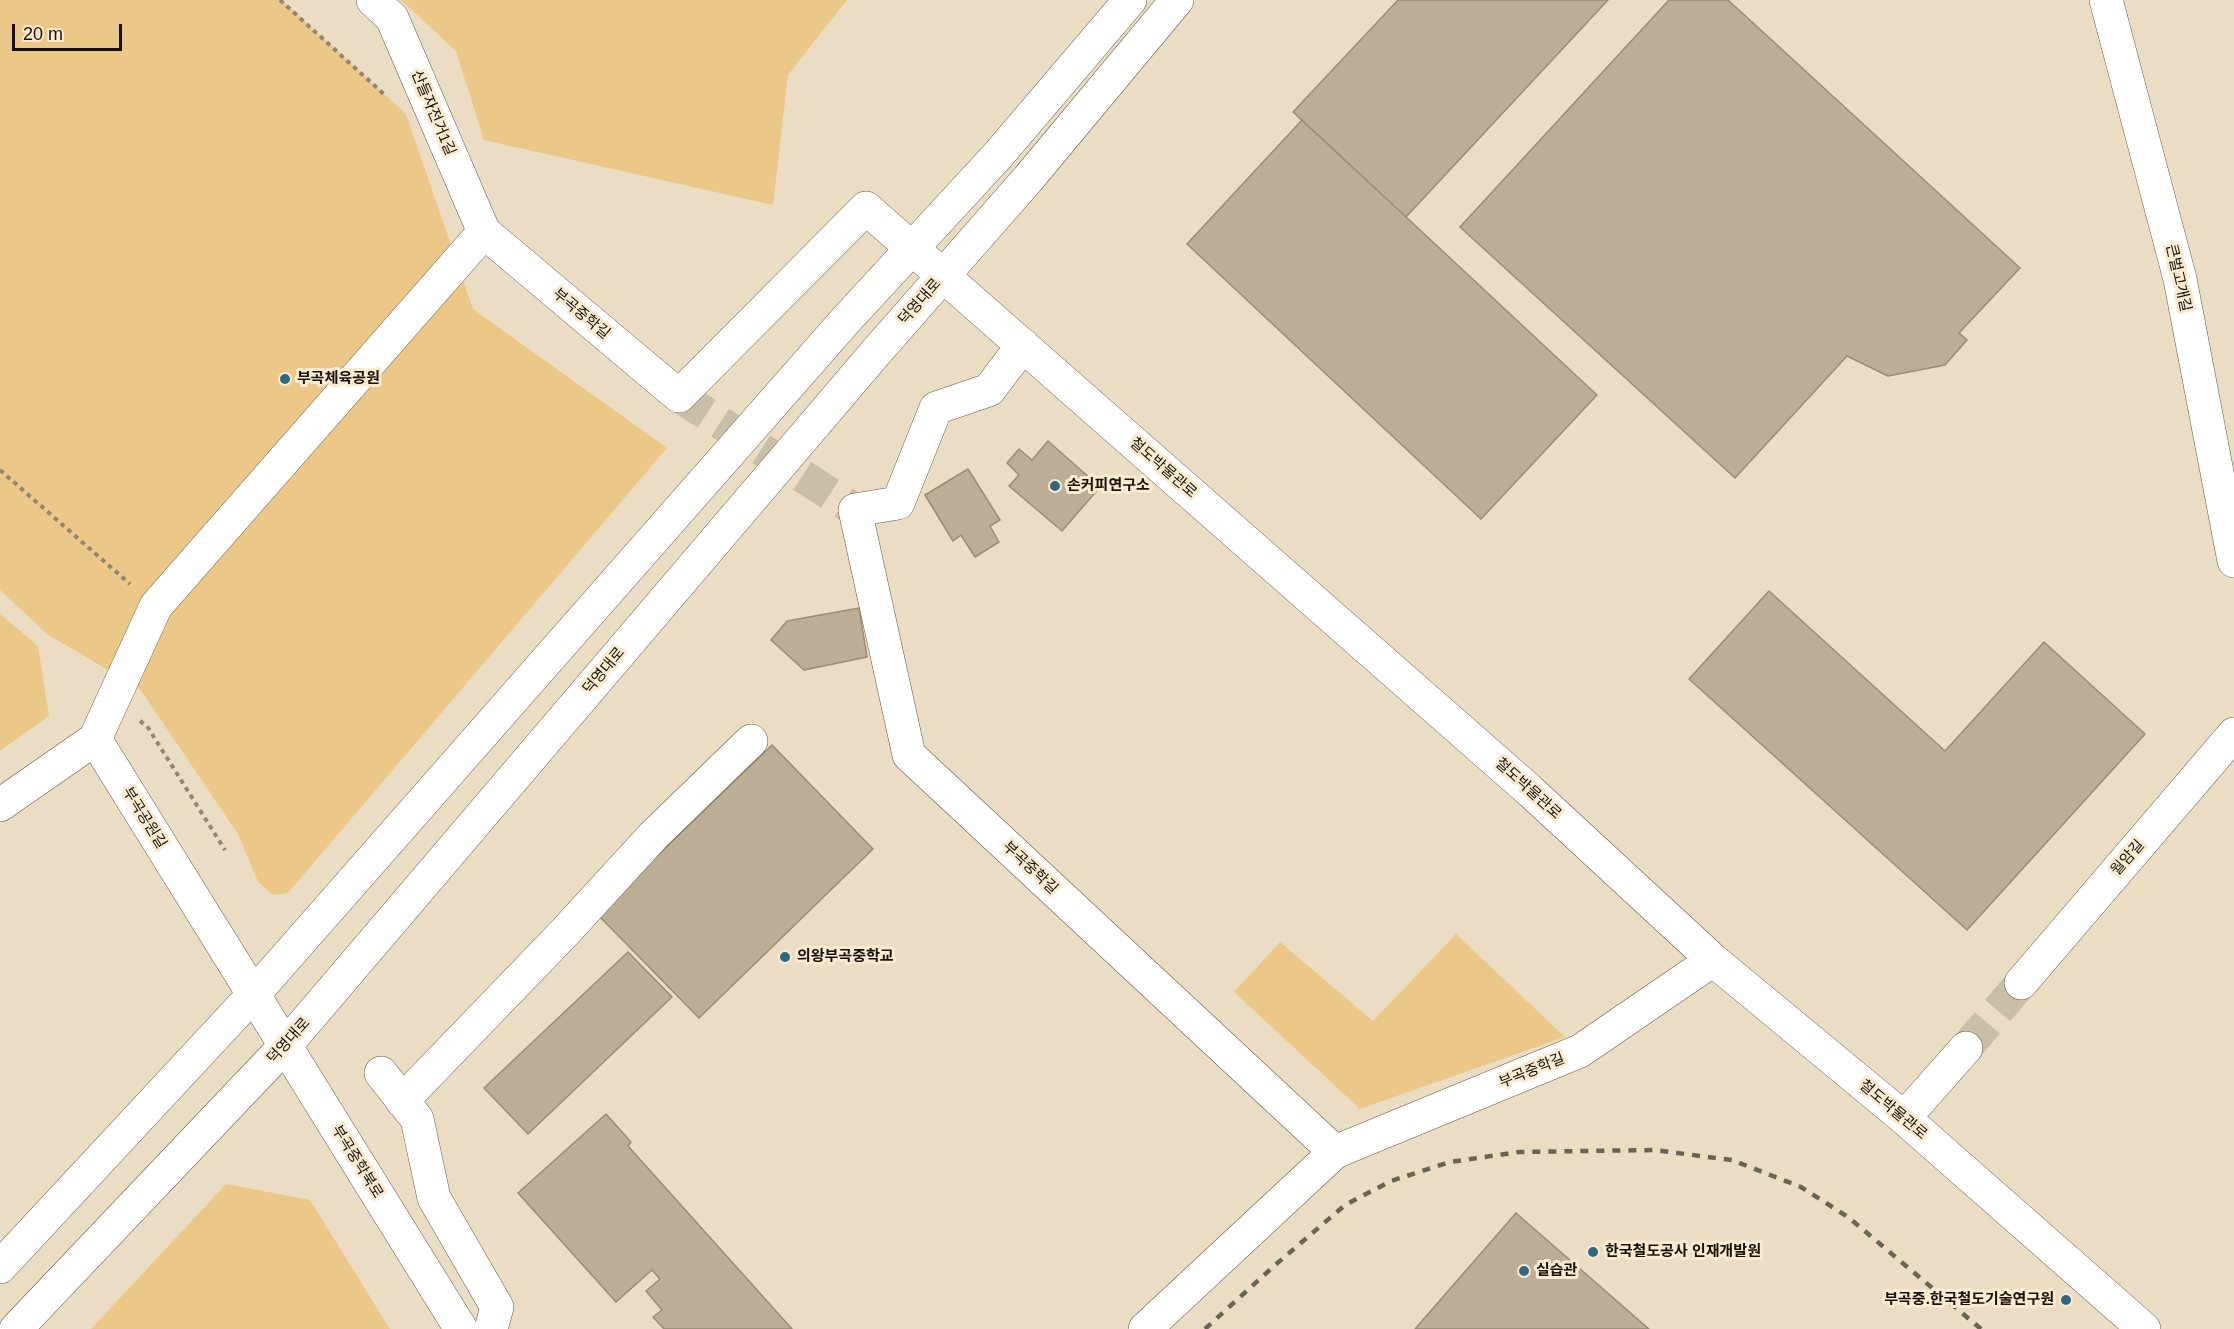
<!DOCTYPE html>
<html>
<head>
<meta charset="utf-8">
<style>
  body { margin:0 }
  #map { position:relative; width:2234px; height:1329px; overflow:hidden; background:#ebddc3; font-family:Helvetica,sans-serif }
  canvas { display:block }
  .scale { position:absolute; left:12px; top:24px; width:110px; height:27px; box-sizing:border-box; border:3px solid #161108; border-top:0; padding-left:8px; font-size:18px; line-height:21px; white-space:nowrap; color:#161108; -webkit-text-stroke:4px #f9ead0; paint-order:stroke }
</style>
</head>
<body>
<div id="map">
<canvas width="2234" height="1329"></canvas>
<div class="scale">20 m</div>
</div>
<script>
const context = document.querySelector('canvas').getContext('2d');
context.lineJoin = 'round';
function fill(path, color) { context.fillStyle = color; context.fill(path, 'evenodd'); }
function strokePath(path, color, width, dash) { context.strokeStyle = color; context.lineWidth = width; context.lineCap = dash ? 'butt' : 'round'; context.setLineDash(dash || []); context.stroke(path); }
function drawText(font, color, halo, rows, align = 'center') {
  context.font = font + ' Helvetica,"Noto Sans KR",sans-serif'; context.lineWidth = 6; context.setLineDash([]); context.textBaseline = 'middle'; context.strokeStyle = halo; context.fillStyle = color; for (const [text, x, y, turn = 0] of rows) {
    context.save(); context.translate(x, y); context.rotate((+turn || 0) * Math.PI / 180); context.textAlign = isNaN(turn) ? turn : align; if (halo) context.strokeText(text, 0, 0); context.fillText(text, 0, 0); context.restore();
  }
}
const green = new Path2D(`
  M 0,0 L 282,0 L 406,114 L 473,309 L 667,448 L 288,893 L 273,895 L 258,882 L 238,834 L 140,689 L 47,634 L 0,590 Z
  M 401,0 L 847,0 L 788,75 L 773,205 L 484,140 L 456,51 Z
  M 0,614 L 38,646 L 49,716 L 0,751 Z
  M 1456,934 L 1565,1037 L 1360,1109 L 1234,992 L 1280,942 L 1373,1021 Z
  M 226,1184 L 310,1200 L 390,1329 L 91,1329 Z`);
const building = new Path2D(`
  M 1398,0 L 1608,0 L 1406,217 L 1293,112 Z
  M 1669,0 L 1728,0 L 2020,268 L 1959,333 L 1967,340 L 1945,365 L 1888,376 L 1847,356 L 1735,478 L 1460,227 Z
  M 1302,120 L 1597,395 L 1481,519 L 1187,244 Z
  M 1048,441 L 1100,487 L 1062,531 L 1009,486 L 1019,475 L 1007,463 L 1019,449 L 1032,460 Z
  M 968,469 L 1000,520 L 990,526 L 999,542 L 975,557 L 961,535 L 953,541 L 925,495 Z
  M 1769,591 L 1945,751 L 2044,642 L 2145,734 L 1967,930 L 1689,679 Z
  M 859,608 L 867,657 L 804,670 L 771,640 L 787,621 Z
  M 772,745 L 873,849 L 699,1018 L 597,914 Z
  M 628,952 L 672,997 L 528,1134 L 484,1088 Z
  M 606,1114 L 631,1142 L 628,1146 L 792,1329 L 664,1329 L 653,1317 L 662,1310 L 646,1291 L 660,1279 L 652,1270 L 616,1302 L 518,1193 Z
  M 1516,1213 L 1649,1329 L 1415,1329 Z`);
const minorTunnel = new Path2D(`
  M 679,396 L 855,510
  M 1966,1048 L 2021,983`);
const path = new Path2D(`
  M 280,0 L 386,96
  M 0,470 L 130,584
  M 140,721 L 147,726 L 225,850`);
const minor = new Path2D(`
  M 373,0 L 392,18 L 484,232 L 679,396 L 866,208 L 1529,790 L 1713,960 L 1904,1118 L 2144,1329
  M 2106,0 L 2180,279 L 2234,561
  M 1023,345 L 989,390 L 936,408 L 898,503 L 855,510 L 909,755 L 1335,1152
  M 95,739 L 156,606 L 484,232
  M 0,805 L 95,739 L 461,1329
  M 2021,983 L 2234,734
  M 381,1073 L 417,1119 L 434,1198 L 497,1307 L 491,1329
  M 402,1101 L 565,932 L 653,836 L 751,741
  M 1904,1118 L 1966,1048
  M 0,1267 L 253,995 L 845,321 L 999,154 L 1130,0
  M 16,1329 L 285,1046 L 877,351 L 1028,179 L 1177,0
  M 1145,1329 L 1335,1152 L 1580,1051 L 1713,960`);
const rail = new Path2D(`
  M 1205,1329 L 1274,1266 L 1345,1205 L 1391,1181 L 1450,1162 L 1519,1152 L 1654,1150 L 1732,1160 L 1801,1187 L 1848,1217 L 1981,1329`);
const markers = [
  [285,379,6,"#2f6680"],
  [1055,486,6,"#2f6680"],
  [785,957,6,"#2f6680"],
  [1593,1252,6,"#2f6680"],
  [1524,1271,6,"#2f6680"],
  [2066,1300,6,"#2f6680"]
];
const streetNames = [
  ["산들자전거1길",433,113,67],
  ["큰벌고개길",2178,278,77],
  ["덕영대로",920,302,-49],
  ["부곡중학길",581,314,40],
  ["철도박물관로",1163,468,41],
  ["덕영대로",604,671,-50],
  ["철도박물관로",1528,789,42],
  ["부곡공원길",144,818,58],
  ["월암길",2128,858,-49],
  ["부곡중학길",1030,868,43],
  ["덕영대로",289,1041,-48],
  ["부곡중학길",1532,1071,-22],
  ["철도박물관로",1893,1110,40],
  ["부곡중학북로",357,1162,58]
];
const poiNames = [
  ["부곡체육공원",297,379],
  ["손커피연구소",1067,486],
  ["의왕부곡중학교",797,957],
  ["한국철도공사 인재개발원",1605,1252],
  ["실습관",1536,1271],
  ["부곡중.한국철도기술연구원",2054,1300,"right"]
];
fill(green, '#ebc887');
fill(building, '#bbae95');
strokePath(building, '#998c74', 1.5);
strokePath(minorTunnel, '#cbbea7', 33, [33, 16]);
strokePath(minor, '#655842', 34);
strokePath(path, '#908673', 4, [4.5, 4.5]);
strokePath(minor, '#fff', 33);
strokePath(rail, '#6a6252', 4.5, [8, 8]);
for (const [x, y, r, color] of markers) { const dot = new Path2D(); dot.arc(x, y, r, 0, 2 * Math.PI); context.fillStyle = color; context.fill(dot); strokePath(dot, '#f9ead0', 2); }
drawText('15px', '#161108', '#f9ead0', streetNames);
drawText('bold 15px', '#161108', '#f9ead0', poiNames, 'left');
</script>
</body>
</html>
